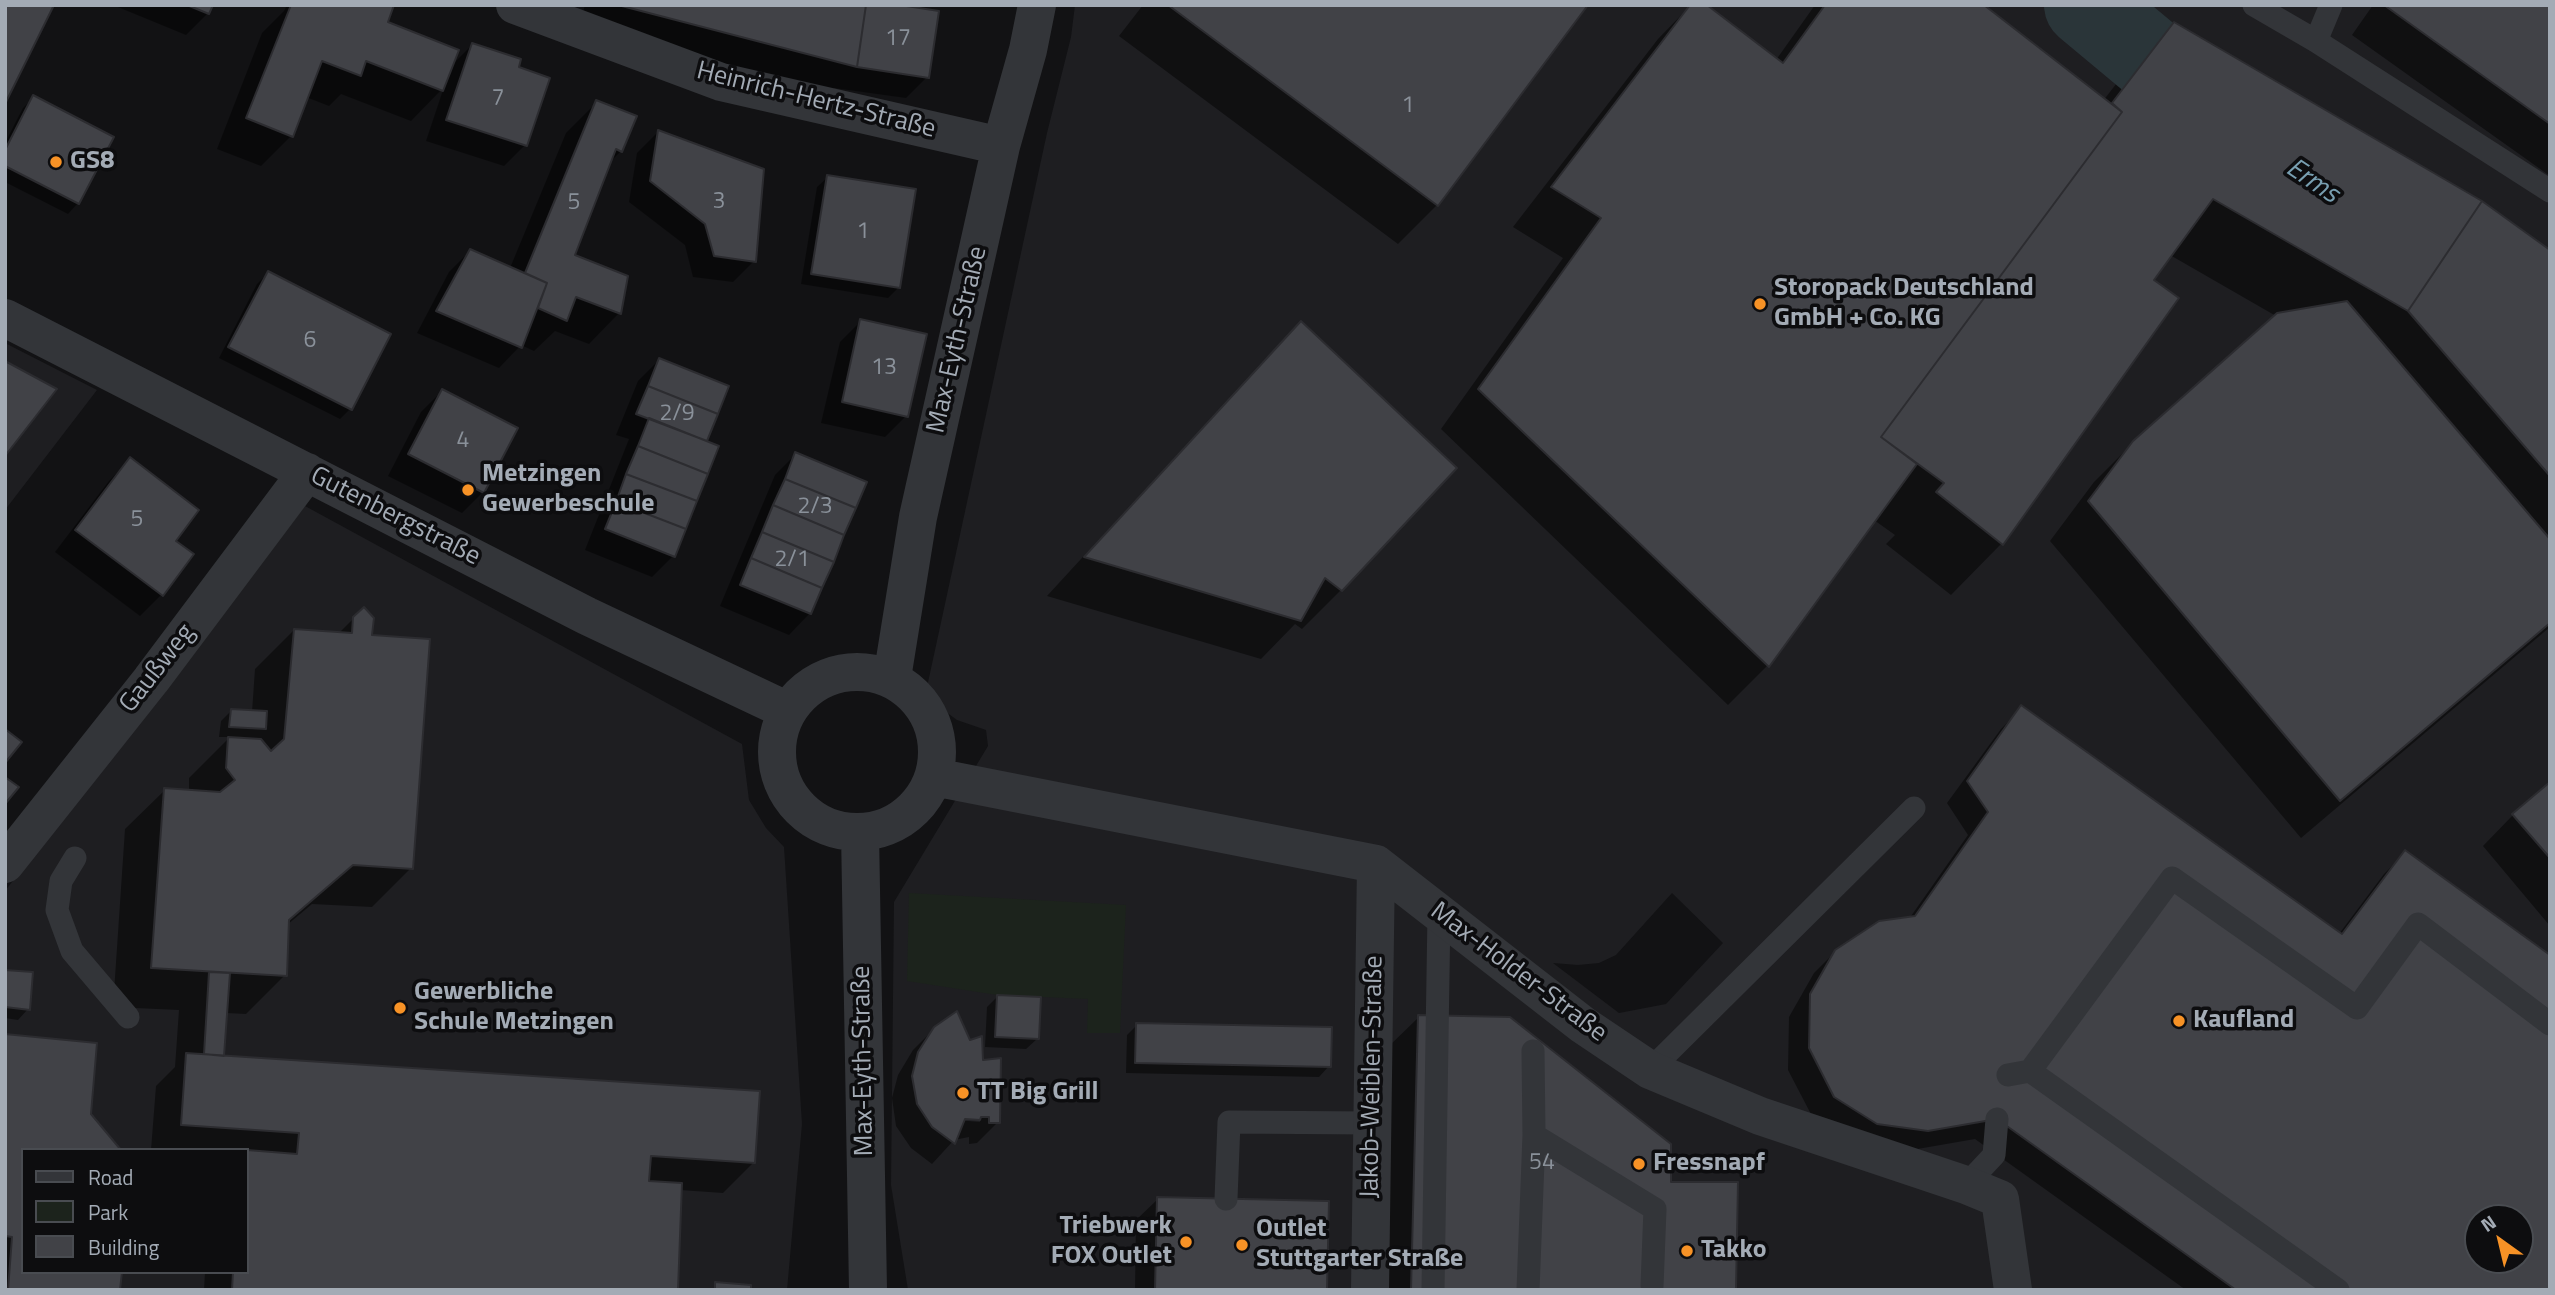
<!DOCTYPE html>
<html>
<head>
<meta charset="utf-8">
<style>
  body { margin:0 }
  #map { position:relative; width:2555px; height:1295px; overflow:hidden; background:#121214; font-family:"Titillium Web",sans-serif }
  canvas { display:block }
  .frame { position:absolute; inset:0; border:7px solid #a3abb5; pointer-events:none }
  .legend { position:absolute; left:21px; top:1148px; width:228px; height:126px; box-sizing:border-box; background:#0d0d0f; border:2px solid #494c51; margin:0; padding:9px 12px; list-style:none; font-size:21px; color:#a3abb5 }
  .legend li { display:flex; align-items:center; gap:14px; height:35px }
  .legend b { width:35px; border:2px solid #494c51 }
  .north { position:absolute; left:2464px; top:1204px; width:70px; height:70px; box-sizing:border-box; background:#0d0d0f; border:2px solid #494c51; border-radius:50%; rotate:326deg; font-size:19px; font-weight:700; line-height:28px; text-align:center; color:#a3abb5 }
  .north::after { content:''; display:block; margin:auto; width:24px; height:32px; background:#f79226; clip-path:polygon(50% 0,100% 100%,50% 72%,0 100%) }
</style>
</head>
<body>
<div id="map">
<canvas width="2555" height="1295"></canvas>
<div class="frame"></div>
<ul class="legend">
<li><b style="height:9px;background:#333539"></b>Road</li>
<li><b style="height:19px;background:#1c231c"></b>Park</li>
<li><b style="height:19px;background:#414247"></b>Building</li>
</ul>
<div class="north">N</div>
</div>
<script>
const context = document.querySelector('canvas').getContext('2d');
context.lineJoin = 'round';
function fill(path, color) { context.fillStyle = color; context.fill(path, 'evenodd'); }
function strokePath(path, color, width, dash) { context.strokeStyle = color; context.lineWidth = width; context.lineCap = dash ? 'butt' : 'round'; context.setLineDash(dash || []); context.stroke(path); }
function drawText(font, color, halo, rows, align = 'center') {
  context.font = font + ' "Titillium Web",sans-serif'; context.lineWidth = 7; context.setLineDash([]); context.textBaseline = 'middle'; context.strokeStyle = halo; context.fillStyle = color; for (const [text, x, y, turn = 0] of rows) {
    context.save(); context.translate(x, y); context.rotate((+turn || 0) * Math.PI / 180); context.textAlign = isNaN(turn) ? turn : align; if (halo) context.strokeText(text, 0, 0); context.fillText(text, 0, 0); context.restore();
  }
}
const built = new Path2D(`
  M 1075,5 L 2550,5 L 2550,1290 L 908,1290 L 891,1185 L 894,902 L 988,746 L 986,730 L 957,720 L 938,706 L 927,687 L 1047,133 L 1071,37 ZM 1672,893 L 1723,943 L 1666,1004 L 1619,1013 L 1553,963 L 1578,965 L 1599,963 L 1616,955 ZM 2478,1218 L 2520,1218 L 2520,1260 L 2478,1260 Z
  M 5,343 L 97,390 L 5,510 Z
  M 305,506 L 742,744 L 749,800 L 766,828 L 784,847 L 802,1124 L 787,1290 L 5,1290 L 5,891 ZM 23,1150 L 247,1150 L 247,1272 L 23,1272 Z`);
const green = new Path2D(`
  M 909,893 L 1126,905 L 1120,1033 L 1087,1033 L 1088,999 L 997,995 L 907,981 Z`);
const shadow = new Path2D(`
  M 113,5 L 211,5 L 208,13 L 186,35 Z
  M 287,5 L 392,5 L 385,23 L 450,67 L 472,45 L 517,68 L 525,145 L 504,166 L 426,141 L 444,87 L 411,121 L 341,94 L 329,106 L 306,97 L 291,136 L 261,166 L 217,149 L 262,33 L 284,11 Z
  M 585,5 L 888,5 L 927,77 L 906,98 L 834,88 L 816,106 L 574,43 Z
  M 1143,5 L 1586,5 L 1437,205 L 1398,244 L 1119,36 Z
  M 1691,5 L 1776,60 L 1815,5 L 1979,5 L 2103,101 L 2123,75 L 2174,24 L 2550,252 L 2550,627 L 2301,838 L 2050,541 L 2094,482 L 2134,442 L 2276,316 L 2170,255 L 2151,280 L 2177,299 L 2001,544 L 1951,595 L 1886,544 L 1895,535 L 1874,520 L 1767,666 L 1728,705 L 1441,429 L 1563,258 L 1513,227 L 1658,39 Z
  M 2373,5 L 2550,5 L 2550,176 L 2352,35 Z
  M 34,97 L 78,203 L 68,214 L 5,182 L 5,143 L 23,108 Z
  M 597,102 L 621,151 L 609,163 L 573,256 L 619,313 L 589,344 L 555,331 L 534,351 L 521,345 L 499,368 L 417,333 L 449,272 L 470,251 L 510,268 L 566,133 Z
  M 658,132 L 754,261 L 733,282 L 693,277 L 685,245 L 629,202 L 637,153 Z
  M 828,177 L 898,288 L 888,298 L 801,284 L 817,187 Z
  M 268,273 L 350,409 L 340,419 L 219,358 L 257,284 Z
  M 861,321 L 906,416 L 885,437 L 821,423 L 840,342 Z
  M 1301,323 L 1341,590 L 1302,629 L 1295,624 L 1261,659 L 1047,596 L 1262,362 Z
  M 659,360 L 727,387 L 705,442 L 673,556 L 652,577 L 585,550 L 629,439 L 616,435 L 638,381 Z
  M 442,391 L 483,492 L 462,513 L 388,476 L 421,412 Z
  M 796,454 L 810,613 L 789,635 L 720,606 L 775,475 Z
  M 130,460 L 173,541 L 162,594 L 140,616 L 55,552 L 109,481 Z
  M 354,618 L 370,636 L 411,868 L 372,907 L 312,904 L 287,925 L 285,975 L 246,1014 L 226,1013 L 222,1057 L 754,1162 L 723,1193 L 680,1190 L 676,1290 L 204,1290 L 205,1272 L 247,1272 L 247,1150 L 151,1150 L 156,1086 L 175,1067 L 179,1010 L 113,1007 L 125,829 L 165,790 L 189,791 L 189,778 L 230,737 L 219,737 L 221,721 L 231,711 L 252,712 L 255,669 L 294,630 L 338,634 Z
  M 2022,708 L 2339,934 L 2384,874 L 2405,853 L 2550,1290 L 2186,1290 L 1975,1139 L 1906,1151 L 1813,1118 L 1788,1070 L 1789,1017 L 1814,973 L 1836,951 L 1909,919 L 1968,835 L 1947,803 L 2001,729 ZM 2478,1218 L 2520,1218 L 2520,1260 L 2478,1260 Z
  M 2550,784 L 2550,926 L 2483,846 L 2513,815 Z
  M 5,971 L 28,1009 L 18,1020 L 5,1018 Z
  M 997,997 L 1037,1039 L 1026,1049 L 985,1047 L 987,1007 Z
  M 1419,1017 L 1669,1183 L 1735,1290 L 1381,1290 L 1388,1047 Z
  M 1137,1025 L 1329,1066 L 1319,1077 L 1126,1073 L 1127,1035 Z
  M 935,1028 L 981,1062 L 998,1122 L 977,1143 L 969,1144 L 969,1137 L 954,1140 L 932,1164 L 911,1148 L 896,1126 L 892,1098 L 898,1075 L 913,1050 ZM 957,1116 L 980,1118 L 980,1122 L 956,1120 Z
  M 5,1037 L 23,1150 L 23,1272 L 119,1290 L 5,1290 Z
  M 1158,1199 L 1325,1290 L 1135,1290 L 1136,1220 Z`);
const river = new Path2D(`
  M 2086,5 L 2236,130`);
const building = new Path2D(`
  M 5,5 L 54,5 L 5,104 Z
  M 187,5 L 213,5 L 209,14 Z
  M 291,5 L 394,5 L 388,22 L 459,50 L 443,91 L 366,61 L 361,76 L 322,61 L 293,137 L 246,118 Z
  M 618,5 L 866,5 L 857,67 Z
  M 866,5 L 900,5 L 939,11 L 929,78 L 857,67 Z
  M 1168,5 L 1588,5 L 1438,206 Z
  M 1690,5 L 1707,5 L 1783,63 L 1825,5 L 1984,5 L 2122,112 L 1881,437 L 1917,464 L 1769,667 L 1478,389 L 1601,218 L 1551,187 Z
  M 2384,5 L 2550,5 L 2550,124 Z
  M 2174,22 L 2482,201 L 2408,311 L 2213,199 L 2154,280 L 2179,298 L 2003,545 L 1936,492 L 1944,483 L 1881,437 L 2122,112 L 2112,103 Z
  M 472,43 L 521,59 L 519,67 L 550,78 L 527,146 L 446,120 Z
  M 33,95 L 114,137 L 79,204 L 5,166 L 5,150 Z
  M 596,100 L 637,116 L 622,152 L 616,149 L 575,255 L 628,276 L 621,314 L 576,297 L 567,321 L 538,308 L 547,283 L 525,273 Z
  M 658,130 L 764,169 L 756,262 L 714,256 L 705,224 L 650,181 Z
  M 827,175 L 916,189 L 900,288 L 811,274 Z
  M 2482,201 L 2550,250 L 2550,476 L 2408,311 Z
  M 470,249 L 547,283 L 522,348 L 436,311 Z
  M 268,271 L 391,334 L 352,410 L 228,347 Z
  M 2347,301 L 2550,539 L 2550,623 L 2340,801 L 2088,501 L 2133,441 L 2277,313 Z
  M 860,319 L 927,334 L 908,417 L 842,402 Z
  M 1301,321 L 1457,468 L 1342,591 L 1325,578 L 1301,621 L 1084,557 Z
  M 659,358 L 729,386 L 718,414 L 648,386 Z
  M 5,361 L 57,389 L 5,456 Z
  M 648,386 L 718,414 L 707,441 L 636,414 Z
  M 442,389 L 518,428 L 484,493 L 408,454 Z
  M 649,418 L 719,446 L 708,474 L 638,446 Z
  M 638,446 L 708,474 L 697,501 L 626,474 Z
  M 795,452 L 867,482 L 856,508 L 785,479 Z
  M 130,457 L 199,510 L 176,541 L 194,554 L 163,596 L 75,530 Z
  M 626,474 L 697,501 L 686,529 L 616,502 Z
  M 785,479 L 856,508 L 844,535 L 773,505 Z
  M 616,502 L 686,529 L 675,557 L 605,529 Z
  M 773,505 L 844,535 L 834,562 L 762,532 Z
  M 762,532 L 834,562 L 822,588 L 751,558 Z
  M 751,558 L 822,588 L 811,614 L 740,585 Z
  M 364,607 L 374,618 L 372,635 L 430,639 L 413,869 L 353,865 L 289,920 L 287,976 L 151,968 L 164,788 L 220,792 L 235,780 L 226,768 L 228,737 L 261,739 L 271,751 L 284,739 L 294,629 L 352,633 L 353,617 Z
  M 2021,705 L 2342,934 L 2405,850 L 2550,955 L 2550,1290 L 2236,1290 L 1997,1119 L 1928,1131 L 1877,1124 L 1834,1097 L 1809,1048 L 1810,994 L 1835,950 L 1879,921 L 1915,916 L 1988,812 L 1967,781 ZM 2478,1218 L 2520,1218 L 2520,1260 L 2478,1260 Z
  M 231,709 L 267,711 L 266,729 L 229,727 Z
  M 5,729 L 22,742 L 5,763 Z
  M 5,777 L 19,787 L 5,804 Z
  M 2550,782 L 2550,858 L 2512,814 Z
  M 5,970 L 33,972 L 30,1010 L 5,1007 Z
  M 209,972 L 230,973 L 224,1056 L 204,1054 Z
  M 997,995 L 1041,997 L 1039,1039 L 995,1037 Z
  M 957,1011 L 970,1040 L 982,1036 L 983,1060 L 1001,1058 L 1000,1123 L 989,1123 L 989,1117 L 981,1117 L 980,1120 L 965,1119 L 955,1144 L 932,1127 L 917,1104 L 912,1076 L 918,1052 L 934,1027 Z
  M 1418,1015 L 1510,1017 L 1671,1144 L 1671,1182 L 1738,1182 L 1736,1290 L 1411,1290 Z
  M 1136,1023 L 1332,1027 L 1331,1067 L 1135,1063 Z
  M 5,1034 L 97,1043 L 91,1114 L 121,1150 L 23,1150 L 23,1272 L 122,1272 L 120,1290 L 8,1290 L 12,1237 L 5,1236 Z
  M 186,1053 L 760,1091 L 755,1163 L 651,1156 L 649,1181 L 682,1183 L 678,1290 L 232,1290 L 233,1272 L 247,1272 L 247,1150 L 297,1154 L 299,1133 L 181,1125 Z
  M 1157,1197 L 1329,1201 L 1327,1290 L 1155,1290 Z
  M 715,1282 L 751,1285 L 751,1290 L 715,1290 Z`);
const lane = new Path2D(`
  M 2254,5 L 2316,41 L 2550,191
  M 2316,41 L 2331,5
  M 75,858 L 61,881 L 57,910 L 72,951 L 128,1017
  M 1650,1070 L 1914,808
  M 2030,1071 L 2172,878 L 2357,1008 L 2418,924 L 2550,1024
  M 2008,1075 L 2030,1071 L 2338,1290
  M 1534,1135 L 1655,1209 L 1652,1286
  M 1966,1185 L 1994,1155 L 1997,1119
  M 1226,1199 L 1229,1122 L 1372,1123
  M 1433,1290 L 1439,913
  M 1528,1290 L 1534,1135 L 1533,1051`);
const street = new Path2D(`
  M 515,5 L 721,82 L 1001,146
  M 5,318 L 587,616 L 788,711
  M777 752a80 80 0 1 1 160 0a80 80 0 1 1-160 0Z
  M 892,678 L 918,517 L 1001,146 L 1028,50 L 1037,5
  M 934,777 L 1376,864 L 1583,1025 L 1650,1070 L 1760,1116 L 1966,1185 L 2000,1199 L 2013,1290
  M 860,832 L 868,1290
  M 5,864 L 151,680 L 307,472
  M 1370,1290 L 1376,864`);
const markers = [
  [56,162,7,"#f79226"],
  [1760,304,7,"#f79226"],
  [468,490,7,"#f79226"],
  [400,1008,7,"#f79226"],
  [2179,1021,7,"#f79226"],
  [963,1093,7,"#f79226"],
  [1639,1164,7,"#f79226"],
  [1186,1242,7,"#f79226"],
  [1242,1245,7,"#f79226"],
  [1687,1251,7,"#f79226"]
];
const numberNames = [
  ["17",898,39],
  ["7",498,99],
  ["1",1408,106],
  ["3",719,202],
  ["5",574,203],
  ["1",863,232],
  ["6",310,341],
  ["13",884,368],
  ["2/9",677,414],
  ["4",463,441],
  ["2/3",815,507],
  ["5",137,520],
  ["2/1",792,560],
  ["54",1542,1163]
];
const streetNames = [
  ["Heinrich-Hertz-Straße",816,101,14],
  ["Max-Eyth-Straße",958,340,-77],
  ["Gutenbergstraße",395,517,27],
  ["Gaußweg",158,669,-52],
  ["Max-Holder-Straße",1518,973,37],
  ["Max-Eyth-Straße",864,1061,-91],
  ["Jakob-Weiblen-Straße",1373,1077,-89]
];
const poiNames = [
  ["GS8",70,162],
  ["Storopack Deutschland",1774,289],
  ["GmbH + Co. KG",1774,319],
  ["Metzingen",482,475],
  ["Gewerbeschule",482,505],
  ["Gewerbliche",414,993],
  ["Schule Metzingen",414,1023],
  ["Kaufland",2193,1021],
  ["TT Big Grill",977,1093],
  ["Fressnapf",1653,1164],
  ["Triebwerk",1172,1227,"right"],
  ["FOX Outlet",1172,1257,"right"],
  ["Outlet",1256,1230],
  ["Stuttgarter Straße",1256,1260],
  ["Takko",1701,1251]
];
const waterNames = [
  ["Erms",2312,182,34]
];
fill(built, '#1e1e21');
fill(green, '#1c231c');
fill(shadow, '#0007');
strokePath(river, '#2a3539', 84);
fill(building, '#414247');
strokePath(building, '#2c2c30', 2);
strokePath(lane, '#333539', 23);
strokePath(street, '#333539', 38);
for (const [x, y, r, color] of markers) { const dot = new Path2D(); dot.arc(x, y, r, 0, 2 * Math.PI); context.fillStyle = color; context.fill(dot); strokePath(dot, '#0d0d0f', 2.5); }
drawText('23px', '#8a919a', null, numberNames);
drawText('26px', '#a3abb5', '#0d0d0f', streetNames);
drawText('bold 26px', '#a3abb5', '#0d0d0f', poiNames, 'left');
drawText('italic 28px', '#789fb1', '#0d0d0f', waterNames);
</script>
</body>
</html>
